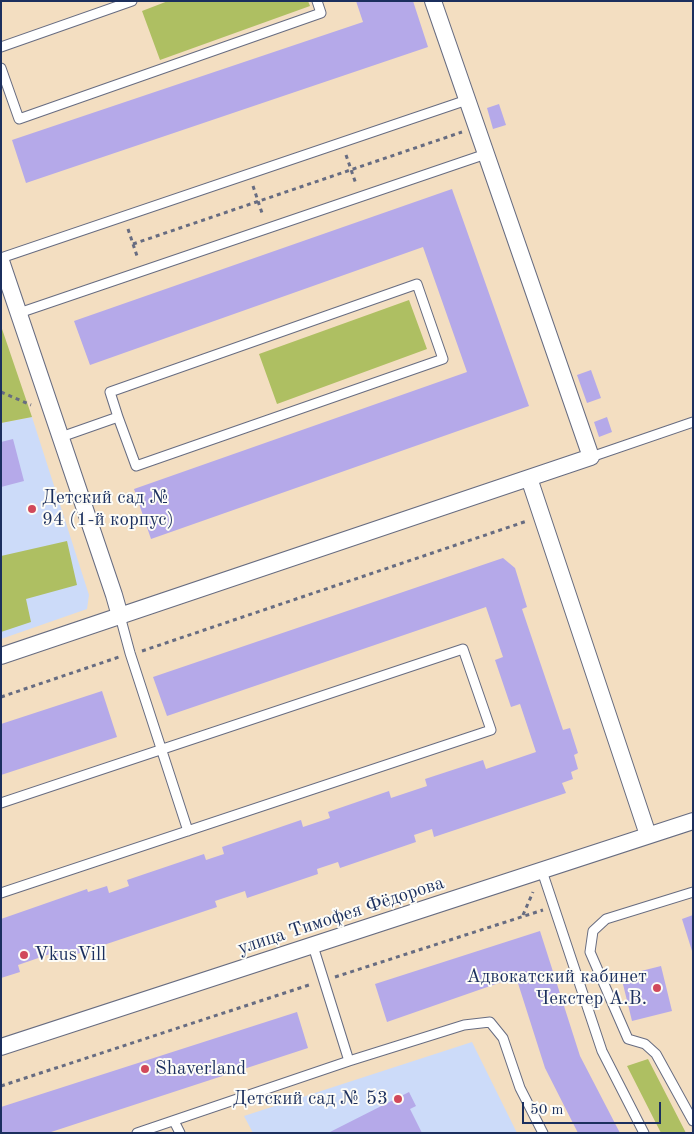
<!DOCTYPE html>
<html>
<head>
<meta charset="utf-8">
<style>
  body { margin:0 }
  #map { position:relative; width:694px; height:1134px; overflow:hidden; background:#f3dec1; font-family:"Old Standard TT",serif }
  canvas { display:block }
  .frame { position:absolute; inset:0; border:2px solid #1b2f5e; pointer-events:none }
  .scale { position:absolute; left:522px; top:1102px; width:139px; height:22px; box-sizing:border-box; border:2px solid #1b2f5e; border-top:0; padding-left:6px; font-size:15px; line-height:18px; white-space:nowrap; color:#1b2f5e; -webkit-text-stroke:4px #fdfcf7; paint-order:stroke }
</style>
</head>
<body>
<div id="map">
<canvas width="694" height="1134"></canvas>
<div class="frame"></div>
<div class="scale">50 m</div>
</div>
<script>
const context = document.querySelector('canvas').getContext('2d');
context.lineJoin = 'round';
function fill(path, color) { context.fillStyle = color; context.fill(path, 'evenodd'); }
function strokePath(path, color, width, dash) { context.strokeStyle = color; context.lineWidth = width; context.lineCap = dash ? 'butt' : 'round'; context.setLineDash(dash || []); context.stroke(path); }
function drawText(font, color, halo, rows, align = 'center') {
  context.font = font + ' "Old Standard TT",serif'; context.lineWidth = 4; context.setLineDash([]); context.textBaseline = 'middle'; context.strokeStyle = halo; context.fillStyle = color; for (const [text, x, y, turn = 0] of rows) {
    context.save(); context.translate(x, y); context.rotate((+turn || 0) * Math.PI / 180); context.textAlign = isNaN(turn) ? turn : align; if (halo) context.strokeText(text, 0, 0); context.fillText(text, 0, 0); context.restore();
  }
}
const built = new Path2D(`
  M 32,417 L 89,595 L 87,609 L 1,639 L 1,423 Z
  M 472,1042 L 517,1133 L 253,1133 L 244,1116 Z`);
const green = new Path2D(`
  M 168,1 L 308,1 L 310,6 L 160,60 L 142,11 Z
  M 409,300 L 427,349 L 277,404 L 259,354 Z
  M 1,326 L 32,417 L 1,423 Z
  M 67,541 L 77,585 L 26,599 L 31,622 L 1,632 L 1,556 Z
  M 648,1059 L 686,1133 L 661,1133 L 627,1066 Z`);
const building = new Path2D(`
  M 356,1 L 413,1 L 428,47 L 26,183 L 12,140 L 363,22 Z
  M 499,104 L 506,125 L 493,129 L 487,108 Z
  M 452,189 L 529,406 L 151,539 L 134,489 L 467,372 L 423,247 L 90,365 L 74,321 Z
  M 591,370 L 601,398 L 587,403 L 577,375 Z
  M 607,417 L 612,432 L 599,437 L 594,422 Z
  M 13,439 L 24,481 L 1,487 L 1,442 Z
  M 503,558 L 515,568 L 527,607 L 522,609 L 563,730 L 570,728 L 578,753 L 574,755 L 578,769 L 571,772 L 573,779 L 562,783 L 566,793 L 434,837 L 432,829 L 414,835 L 416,842 L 340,868 L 338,862 L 317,869 L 318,874 L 247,898 L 245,891 L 215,901 L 217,907 L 53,962 L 50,954 L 18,965 L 20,972 L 1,978 L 1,919 L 87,889 L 88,892 L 107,886 L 109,893 L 129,886 L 127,880 L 204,854 L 206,860 L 224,854 L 222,847 L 301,820 L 303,827 L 330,818 L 328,812 L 389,791 L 391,798 L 427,786 L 425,779 L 483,760 L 486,769 L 536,752 L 520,704 L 511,707 L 495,660 L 503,657 L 486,607 L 167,716 L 153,677 Z
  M 102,691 L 117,737 L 1,775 L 1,724 Z
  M 693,915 L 693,951 L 692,951 L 682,919 Z
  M 540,931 L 580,1056 L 620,1133 L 578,1133 L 545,1068 L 516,977 L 387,1022 L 375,984 Z
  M 661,966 L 672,1011 L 632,1021 L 621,976 Z
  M 297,1012 L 308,1048 L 48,1133 L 1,1133 L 1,1107 Z
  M 409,1092 L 416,1106 L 410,1109 L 422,1133 L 328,1133 Z`);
const path = new Path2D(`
  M 346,155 L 356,184
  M 253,186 L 263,216
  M 128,229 L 138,259
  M 133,244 L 462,132
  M 1,392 L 31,405
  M 142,651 L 527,521
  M 1,697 L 119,657
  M 523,915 L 533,892
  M 335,977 L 543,910
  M 1,1086 L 312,984`);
const service = new Path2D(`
  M 1,47 L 132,1
  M 1,68 L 19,119 L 321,13 L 317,1
  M 1,258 L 467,100
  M 19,313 L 486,154
  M 61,437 L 118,417 L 110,392 L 417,284 L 443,359 L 136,466 L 118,417
  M 591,457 L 693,422
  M 120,616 L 130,653 L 188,831
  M 1,803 L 463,649 L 491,730 L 1,893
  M 542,871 L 602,1051 L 644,1133
  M 693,892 L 606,919 L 593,931 L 590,952 L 628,1039 L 645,1044 L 656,1054 L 693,1121
  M 313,946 L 349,1061
  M 174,1121 L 180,1133
  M 137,1133 L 349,1061 L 464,1025 L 490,1022 L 503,1038 L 520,1088 L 543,1133`);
const minor = new Path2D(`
  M 1,261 L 114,595 L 120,616
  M 529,478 L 648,835
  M 1,656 L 591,457 L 433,1
  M 1,1047 L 693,821`);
const markers = [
  [32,509,5,"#d1495b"],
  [24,955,5,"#d1495b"],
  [657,988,5,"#d1495b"],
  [145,1069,5,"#d1495b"],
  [398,1099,5,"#d1495b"]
];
const poiNames = [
  ["Детский сад №",42,498],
  ["94 (1-й корпус)",42,520],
  ["VkusVill",34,955],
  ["Адвокатский кабинет",647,977,"right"],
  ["Чекстер А.В.",647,999,"right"],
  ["Shaverland",155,1069],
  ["Детский сад № 53",388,1099,"right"]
];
const streetNames = [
  ["улица Тимофея Фёдорова",341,916,-18]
];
fill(built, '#ccdbf9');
fill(green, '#aebf62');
fill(building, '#b5a9e9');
strokePath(service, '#676c81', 11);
strokePath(minor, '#676c81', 18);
strokePath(path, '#676c81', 3, [4, 4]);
strokePath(service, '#fff', 9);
strokePath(minor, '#fff', 16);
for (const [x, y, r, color] of markers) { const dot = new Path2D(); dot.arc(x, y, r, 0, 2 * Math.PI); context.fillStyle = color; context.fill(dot); strokePath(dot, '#fdfcf7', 2); }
drawText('19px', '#1b2f5e', '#fdfcf7', poiNames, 'left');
drawText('19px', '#1b2f5e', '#fdfcf7', streetNames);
</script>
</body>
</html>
